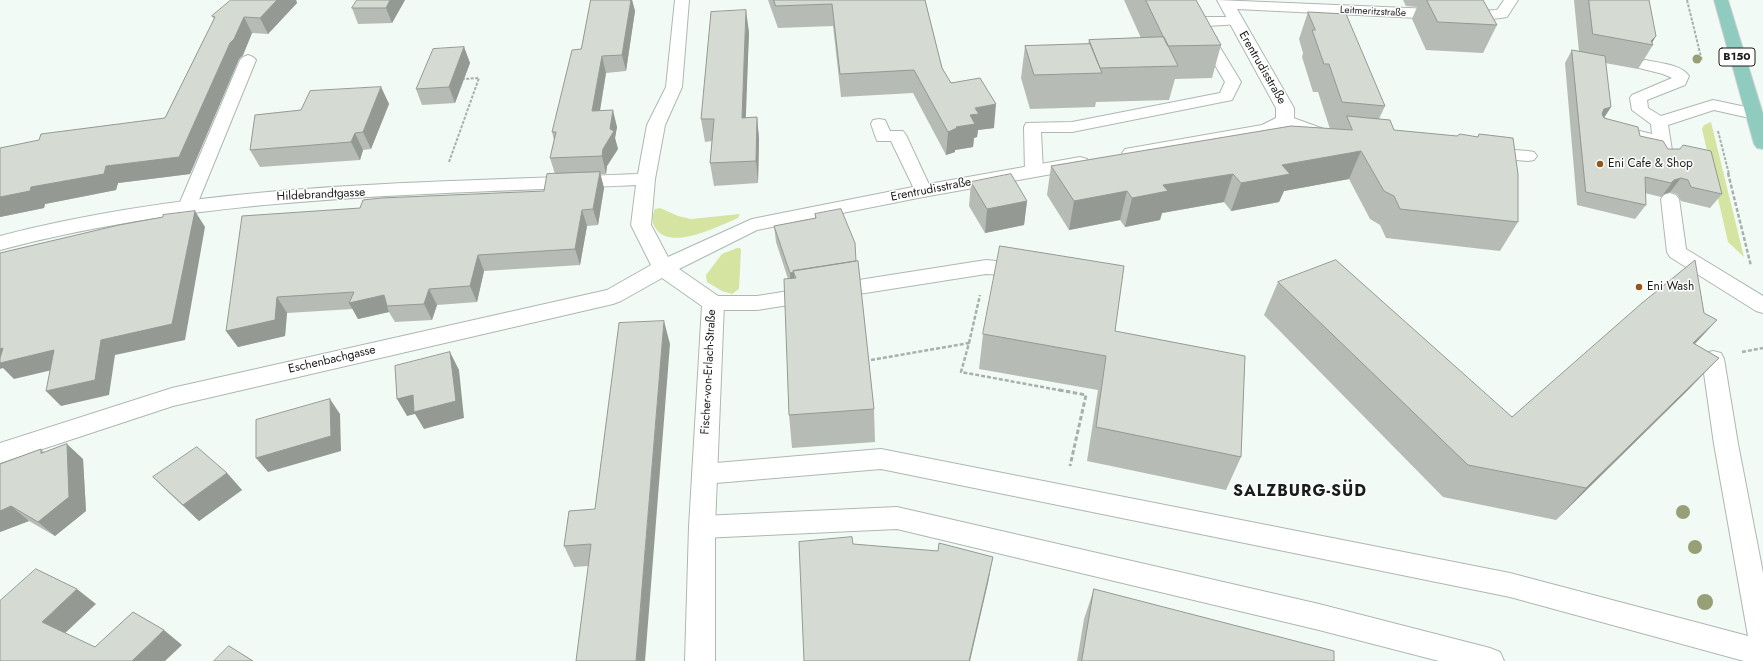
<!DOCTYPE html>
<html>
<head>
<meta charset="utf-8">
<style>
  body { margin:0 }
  canvas { display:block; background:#f1faf4 }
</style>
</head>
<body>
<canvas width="1763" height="661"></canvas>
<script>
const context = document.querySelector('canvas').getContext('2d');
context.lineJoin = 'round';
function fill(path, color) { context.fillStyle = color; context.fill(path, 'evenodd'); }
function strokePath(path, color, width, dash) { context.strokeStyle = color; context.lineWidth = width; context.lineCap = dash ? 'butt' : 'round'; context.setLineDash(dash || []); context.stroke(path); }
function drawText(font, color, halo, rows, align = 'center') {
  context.font = font + ' Jost,sans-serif'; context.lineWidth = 3; context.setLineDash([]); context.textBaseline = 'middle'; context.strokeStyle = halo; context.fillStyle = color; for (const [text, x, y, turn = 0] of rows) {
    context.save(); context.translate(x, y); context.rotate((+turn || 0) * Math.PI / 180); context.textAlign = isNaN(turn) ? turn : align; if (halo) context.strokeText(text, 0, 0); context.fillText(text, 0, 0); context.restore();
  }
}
const green = new Path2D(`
  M 1711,122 L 1744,257 L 1728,242 L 1702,129 L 1704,125 Z
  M 660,208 L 678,216 L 691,219 L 740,214 L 738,218 C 719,226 671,251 656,229 C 651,222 652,216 655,209 Z
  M 737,248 L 740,248 L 741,250 L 739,289 L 732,294 L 722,291 L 707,282 L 706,275 L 722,254 Z`);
const pathFar2 = new Path2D(`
  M 1687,0 L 1702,61
  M 1718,131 L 1729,174
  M 449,162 L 479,78 L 464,79`);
const pathFar1 = new Path2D(`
  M 1728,173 L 1751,266
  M 969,343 L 980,295
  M 1742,352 L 1763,348
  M 871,360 L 969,343 L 961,372 L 1064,391`);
const path = new Path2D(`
  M 1059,390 L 1086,395 L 1070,466`);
const service = new Path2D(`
  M 1170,0 L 1185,0 L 1201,17 L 1235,17 L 1240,18 L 1242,21 L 1240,24 L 1207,26 L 1241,82 L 1232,100 L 1072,132 L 1041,132 L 1043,171 L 1040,175 L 1034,176 L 1028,175 L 1025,171 L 1024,127 L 1026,123 L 1072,122 L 1220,93 L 1225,82 L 1191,24 Z
  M 248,55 L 253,57 L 256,60 L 196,207 L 194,211 L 187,213 L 180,211 L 178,207 L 240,60 L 243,57 Z
  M 1645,60 C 1658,63 1681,64 1689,76 L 1685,85 L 1647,100 L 1648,108 L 1661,116 L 1713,100 L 1760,110 L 1762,114 L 1760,118 L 1754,119 L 1714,110 L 1668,125 L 1673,157 L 1670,161 L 1664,162 L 1658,161 L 1655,157 L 1654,144 L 1605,133 L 1603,129 L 1605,125 L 1611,124 L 1652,134 L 1651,124 L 1632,110 L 1630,98 L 1632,95 L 1672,78 L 1663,74 L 1639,68 L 1637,65 L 1639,62 Z
  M 1285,115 L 1335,133 L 1338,137 L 1335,141 L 1329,142 L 1279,124 L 1277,120 L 1279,116 Z
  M 879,119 L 885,120 L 890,131 L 903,131 L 906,135 L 932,191 L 929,195 L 923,197 L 917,195 L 891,141 L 877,141 L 871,124 L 873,120 Z
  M 1487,148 L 1528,151 L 1534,152 L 1537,156 L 1534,160 L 1528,161 L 1481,157 L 1478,153 L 1481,149 Z
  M 1670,193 L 1676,195 L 1679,199 L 1686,249 L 1763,296 L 1763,313 L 1756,311 L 1670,257 L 1667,252 L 1661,199 L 1664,195 Z
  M 986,260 L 1030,264 L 1033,269 L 1030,274 L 1023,276 L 986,274 L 757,310 L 713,310 L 706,308 L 703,303 L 706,298 L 713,296 L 757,296 Z
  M 1713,351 L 1721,353 L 1724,359 L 1738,444 L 1763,573 L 1763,661 L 1744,661 L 1510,597 L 881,469 L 704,484 L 696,481 L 692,474 L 696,467 L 704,464 L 881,449 L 1510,573 L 1748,636 L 1714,444 L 1702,359 L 1705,353 Z
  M 897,507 L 1319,604 L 1490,648 L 1500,652 L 1504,661 L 1439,661 L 1319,630 L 897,529 L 702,538 L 693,535 L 690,527 L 693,519 L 702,516 Z`);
const minor = new Path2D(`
  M 675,0 L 689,0 L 682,87 L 665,125 L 655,179 L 651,225 L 668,257 L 752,219 L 923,185 L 1080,157 L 1087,159 L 1089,163 L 1087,167 L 1080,169 L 923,197 L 757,230 L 679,269 L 721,298 L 724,303 L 715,527 L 715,661 L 685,661 L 689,527 L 702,306 L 662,278 L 621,301 L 613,304 L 173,406 L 0,463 L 0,443 L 172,388 L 607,290 L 651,265 L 631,225 L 636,185 C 423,195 207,195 0,250 L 0,236 C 208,182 425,183 638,174 L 647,125 L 666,87 Z
  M 1217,0 L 1479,11 L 1497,10 L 1504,0 L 1518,0 L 1507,17 L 1479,21 L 1237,9 L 1294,108 C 1294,113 1295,119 1292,123 C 1278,138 1158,154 1131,159 L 1125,157 L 1122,153 L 1125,149 L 1262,125 L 1276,118 L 1276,108 Z`);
const primary = new Path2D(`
  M 1714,0 L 1728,0 L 1763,114 L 1763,149 L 1757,148 L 1754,144 Z`);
const trees = [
  [1697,59,4.5],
  [1683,512,7],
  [1695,547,7],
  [1705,602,8]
];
const wall = new Path2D(`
  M 277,0 L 296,0 L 297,3 L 268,34 L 252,33 L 243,55 L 239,59 L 190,174 L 118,183 L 116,190 L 45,204 L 44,208 L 0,217 L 0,148 L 165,118 L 214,19 L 212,16 Z
  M 405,0 L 392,23 L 358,24 L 352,8 Z
  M 591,0 L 632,0 L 635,11 L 626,71 L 606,73 L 600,111 L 617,127 L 615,138 L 618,149 L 607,166 L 606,174 L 600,174 L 604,188 L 598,225 L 587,226 L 580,265 L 484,271 L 477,302 L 437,305 L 432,320 L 395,322 L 389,312 L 358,319 L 353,309 L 287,313 L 285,336 L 238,347 L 226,331 L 360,208 L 544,191 L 555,174 L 550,158 L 554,140 L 552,132 L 581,49 Z
  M 768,0 L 925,0 L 942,68 L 951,83 L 994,128 L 978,130 L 977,137 L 974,138 L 973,147 L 955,150 L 955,152 L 946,155 L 913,93 L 841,97 L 833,26 L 778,28 Z
  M 1124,0 L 1196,0 L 1221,45 L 1212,78 L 1175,79 L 1169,100 L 1096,102 L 1095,107 L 1030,109 L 1021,78 L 1025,46 L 1088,44 L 1089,40 L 1141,38 Z
  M 1403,0 L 1483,0 L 1497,25 L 1483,53 L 1426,50 L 1412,19 L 1417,7 L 1406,6 Z
  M 1574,0 L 1649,0 L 1652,43 L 1653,45 L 1638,69 L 1605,63 L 1611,107 L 1604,117 L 1640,136 L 1668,149 L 1722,194 L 1710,208 L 1681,201 L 1677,194 L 1670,192 L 1664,194 L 1661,197 L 1645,193 L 1646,205 L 1635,219 L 1577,205 L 1565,63 L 1572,50 L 1579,52 Z
  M 1308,12 L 1385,106 L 1379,119 L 1518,222 L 1500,251 L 1386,238 L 1380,225 L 1370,219 L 1349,179 L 1284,191 L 1279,202 L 1231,211 L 1224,202 L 1162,213 L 1160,220 L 1125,227 L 1120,220 L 1069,230 L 1047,195 L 1051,166 L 1330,129 L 1318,92 L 1313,92 L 1302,57 L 1303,53 L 1299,39 Z
  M 749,32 L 745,118 L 757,117 L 759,139 L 758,183 L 714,186 L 710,163 L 712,141 L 705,142 L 701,119 Z
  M 464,47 L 470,63 L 455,103 L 422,105 L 416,89 Z
  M 381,87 L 389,104 L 371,149 L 363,150 L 360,160 L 260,167 L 250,150 L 301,110 Z
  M 971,182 L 1027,201 L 1024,225 L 985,233 L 969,206 Z
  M 815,214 L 856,261 L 874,409 L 875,442 L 792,448 L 789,415 L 788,279 L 776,242 L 774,226 L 815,218 Z
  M 1278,282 L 1512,417 L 1704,313 L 1717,320 L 1695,344 L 1719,358 L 1687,391 L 1556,520 L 1443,497 L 1264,315 Z
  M 1115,331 L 1241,457 L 1226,490 L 1087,461 L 1098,390 L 979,369 L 983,334 Z
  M 670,344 L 588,566 L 574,567 L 564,546 L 595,509 Z
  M 41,449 L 44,452 L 83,459 L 86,511 L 55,536 L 29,521 L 0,532 L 0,464 Z
  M 227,473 L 242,490 L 199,521 L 169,493 L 153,477 Z
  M 1094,589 L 1334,661 L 1077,661 L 1084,619 Z`);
const shadedWall = new Path2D(`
  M 277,0 L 296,0 L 297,3 L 268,34 L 260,18 Z
  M 390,0 L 405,0 L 392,23 L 386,8 Z
  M 631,0 L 632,0 L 635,11 L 626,71 L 622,55 Z
  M 746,10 L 749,32 L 745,140 L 742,118 Z
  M 244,17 L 252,33 L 243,55 L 239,59 L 190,174 L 118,183 L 116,190 L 45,204 L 44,208 L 0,217 L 0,197 L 31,187 L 106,166 L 179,157 L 230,43 Z
  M 1656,36 L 1651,45 L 1651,41 Z
  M 464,47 L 470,63 L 455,103 L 449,87 Z
  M 602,56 L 606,73 L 597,128 L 592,111 Z
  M 381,87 L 389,104 L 371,149 L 363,132 Z
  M 996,104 L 994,128 L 978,130 L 977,137 L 974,138 L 973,147 L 955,150 L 955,152 L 946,155 L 948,132 L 956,127 L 975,108 Z
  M 1611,107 L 1602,121 L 1596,122 L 1604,109 Z
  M 613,110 L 617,127 L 615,138 L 618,149 L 607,166 L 606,174 L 602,156 L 603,149 L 610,129 Z
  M 757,117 L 759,139 L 758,183 L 756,161 Z
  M 355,133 L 363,150 L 360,160 L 351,142 Z
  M 1361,151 L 1349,179 L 1284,191 L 1279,202 L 1231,211 L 1241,183 L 1282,165 Z
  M 600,172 L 604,188 L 598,225 L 593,209 Z
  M 1233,174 L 1224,202 L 1162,213 L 1160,220 L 1125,227 L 1132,198 L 1163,185 Z
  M 1681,178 L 1670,192 L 1664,194 L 1661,197 L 1674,180 Z
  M 1127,191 L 1120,220 L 1069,230 L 1074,201 Z
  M 1027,201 L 1024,225 L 985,233 L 987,209 Z
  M 582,210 L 587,226 L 580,265 L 575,249 Z
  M 195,211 L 205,227 L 185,340 L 115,355 L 109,395 L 61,406 L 46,391 L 101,340 Z
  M 478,255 L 484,271 L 477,302 L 470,286 Z
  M 794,272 L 795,289 L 791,289 L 790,273 Z
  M 429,289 L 437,305 L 432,320 L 424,304 Z
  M 384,295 L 387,306 L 389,312 L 358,319 L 349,303 Z
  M 277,297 L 287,313 L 285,336 L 238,347 L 226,331 Z
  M 1717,320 L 1686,353 L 1693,343 Z
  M 664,321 L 670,344 L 645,661 L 636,661 Z
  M 3,348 L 54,350 L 69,366 L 14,379 L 3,368 L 0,369 L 0,349 Z
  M 450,352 L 459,370 L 464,418 L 424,429 L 415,414 L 407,416 L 397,399 Z
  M 1719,358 L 1687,391 L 1556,520 L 1586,488 Z
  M 330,399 L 340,414 L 341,451 L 268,472 L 256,458 Z
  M 67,444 L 83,459 L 86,511 L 55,536 L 38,522 Z
  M 227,473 L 242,490 L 199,521 L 183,505 Z
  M 11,506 L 29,521 L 0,532 L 0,511 Z
  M 993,557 L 988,583 L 970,661 L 969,661 Z
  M 77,589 L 96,604 L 62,636 L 42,622 Z
  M 164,630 L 182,645 L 165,661 L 132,661 Z`);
const building = new Path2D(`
  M 231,0 L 277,0 L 260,18 L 244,17 L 234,39 L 230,43 L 179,157 L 106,166 L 104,174 L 31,187 L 30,191 L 0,197 L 0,148 L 39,140 L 41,134 L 165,118 L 215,17 L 212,16 Z
  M 357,0 L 390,0 L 386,8 L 352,8 Z
  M 591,0 L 631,0 L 622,55 L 602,56 L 592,111 L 613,110 L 610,129 L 614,131 L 603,149 L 602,156 L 550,158 L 556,132 L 552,132 L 572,50 L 581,49 Z
  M 774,0 L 925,0 L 942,68 L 951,83 L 980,78 L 996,104 L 975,108 L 979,114 L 970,115 L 975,124 L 956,127 L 957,128 L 948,132 L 914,70 L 840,74 L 832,4 L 776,6 Z
  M 1146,0 L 1196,0 L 1221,45 L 1168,46 Z
  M 1427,0 L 1483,0 L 1497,25 L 1438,22 Z
  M 1589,0 L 1649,0 L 1656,36 L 1651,41 L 1653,45 L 1593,34 Z
  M 746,10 L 742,118 L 757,117 L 756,161 L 710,163 L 714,119 L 701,119 L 711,12 Z
  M 1308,12 L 1346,14 L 1385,106 L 1342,102 L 1329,64 L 1324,64 L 1312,30 L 1315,30 Z
  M 1164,37 L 1178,66 L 1100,68 L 1089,40 Z
  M 1090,44 L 1102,73 L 1034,75 L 1025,46 Z
  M 464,47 L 449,87 L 416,89 L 433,49 Z
  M 1572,50 L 1605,56 L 1611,107 L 1604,109 L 1602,114 L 1604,118 L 1638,127 L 1640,136 L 1663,141 L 1668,149 L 1680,149 L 1683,145 L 1711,151 L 1722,194 L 1691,187 L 1688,180 L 1681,178 L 1674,180 L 1671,183 L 1645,177 L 1646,205 L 1586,192 Z
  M 381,87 L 363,132 L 355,133 L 351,142 L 250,150 L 255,115 L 301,110 L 310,91 Z
  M 1347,116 L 1390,120 L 1394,130 L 1457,136 L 1460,134 L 1478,137 L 1479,134 L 1513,138 L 1518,174 L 1518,222 L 1400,209 L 1394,196 L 1384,191 L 1361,151 L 1282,165 L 1290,174 L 1241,183 L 1233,174 L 1163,185 L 1168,191 L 1132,198 L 1127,191 L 1074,201 L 1051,166 L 1291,126 L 1352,130 Z
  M 600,172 L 593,209 L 582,210 L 575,249 L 478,255 L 470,286 L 429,289 L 424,304 L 387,306 L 384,295 L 349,303 L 354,292 L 277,297 L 275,320 L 226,331 L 242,216 L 360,208 L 363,200 L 381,198 L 544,191 L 547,174 Z
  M 1011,174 L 1027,201 L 987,209 L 971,182 Z
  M 841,209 L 855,243 L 856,261 L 793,271 L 794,272 L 790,273 L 774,226 L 816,218 L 815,214 Z
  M 195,211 L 172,324 L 101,340 L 95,380 L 46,391 L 54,350 L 0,363 L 0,358 L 3,348 L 0,349 L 0,253 L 119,225 L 163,217 L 163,215 Z
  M 1000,246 L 1124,266 L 1115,331 L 1245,356 L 1241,457 L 1096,427 L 1106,356 L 983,334 Z
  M 1336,260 L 1512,417 L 1642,303 L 1695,260 L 1704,313 L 1717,320 L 1693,343 L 1719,358 L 1586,488 L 1468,465 L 1278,282 Z
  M 858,261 L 874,409 L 789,415 L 784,279 L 796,278 L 793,271 Z
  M 664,321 L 636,661 L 576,661 L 591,544 L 564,546 L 569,511 L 595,509 L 619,323 Z
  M 450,352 L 456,401 L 414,412 L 413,395 L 397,399 L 395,366 Z
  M 330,399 L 331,436 L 256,458 L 256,420 Z
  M 67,444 L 69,497 L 38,522 L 11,506 L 0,511 L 0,464 L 41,449 L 41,453 Z
  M 197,447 L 227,473 L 183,505 L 153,477 Z
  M 852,537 L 853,544 L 938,551 L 939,543 L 993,557 L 969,661 L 804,661 L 799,542 Z
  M 36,569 L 77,589 L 42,622 L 95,647 L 133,612 L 164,630 L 132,661 L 0,661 L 0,601 Z
  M 1094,589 L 1334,651 L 1334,661 L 1082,661 Z
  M 229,646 L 253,661 L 214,661 Z`);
const markers = [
  [1600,164,4,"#94551b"],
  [1639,287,4,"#94551b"]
];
const farStreetnames = [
  ["Leitmeritzstraße",1373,12,3]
];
const shields = [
  [1737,57,36]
];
const shieldNames = [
  ["B150",1737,57]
];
const streetNames = [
  ["Erentrudisstraße",1262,68,60],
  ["Erentrudisstraße",931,190,-11],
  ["Hildebrandtgasse",321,195,-3],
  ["Eschenbachgasse",332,360,-13],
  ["Fischer-von-Erlach-Straße",709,372,-87]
];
const poiNames = [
  ["Eni Cafe & Shop",1608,164],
  ["Eni Wash",1647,287]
];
const districtNames = [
  ["SALZBURG-SÜD",1300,492]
];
fill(green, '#d6e4a1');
strokePath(service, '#afb7b2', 2);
strokePath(minor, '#afb7b2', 2);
strokePath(primary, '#d6d6d6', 2);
strokePath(pathFar2, '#a9b0ab', 2, [3, 1.5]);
strokePath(pathFar1, '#a9b0ab', 2.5, [4, 2]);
strokePath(path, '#a9b0ab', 3, [4.5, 2.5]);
fill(service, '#fff');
fill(minor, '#fff');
fill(primary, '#8fcbbf');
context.fillStyle = '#969f76';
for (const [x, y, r] of trees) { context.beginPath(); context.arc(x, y, r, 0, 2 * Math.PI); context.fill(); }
fill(wall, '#b7bbb5');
fill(shadedWall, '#959994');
fill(building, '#d5dad3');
strokePath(building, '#959994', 1);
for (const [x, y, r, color] of markers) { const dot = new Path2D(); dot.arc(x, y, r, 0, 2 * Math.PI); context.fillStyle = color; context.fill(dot); strokePath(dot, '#fff', 1.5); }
drawText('10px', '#191c1a', '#fff', farStreetnames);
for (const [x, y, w] of shields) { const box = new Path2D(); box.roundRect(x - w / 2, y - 9, w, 18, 3); context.fillStyle = '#fff'; context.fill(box); strokePath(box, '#191c1a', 1); }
drawText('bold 11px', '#191c1a', null, shieldNames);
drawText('12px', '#191c1a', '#fff', streetNames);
drawText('12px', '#191c1a', '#fff', poiNames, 'left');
context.letterSpacing = '1px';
drawText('bold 16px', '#191c1a', '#fff', districtNames);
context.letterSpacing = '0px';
</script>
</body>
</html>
